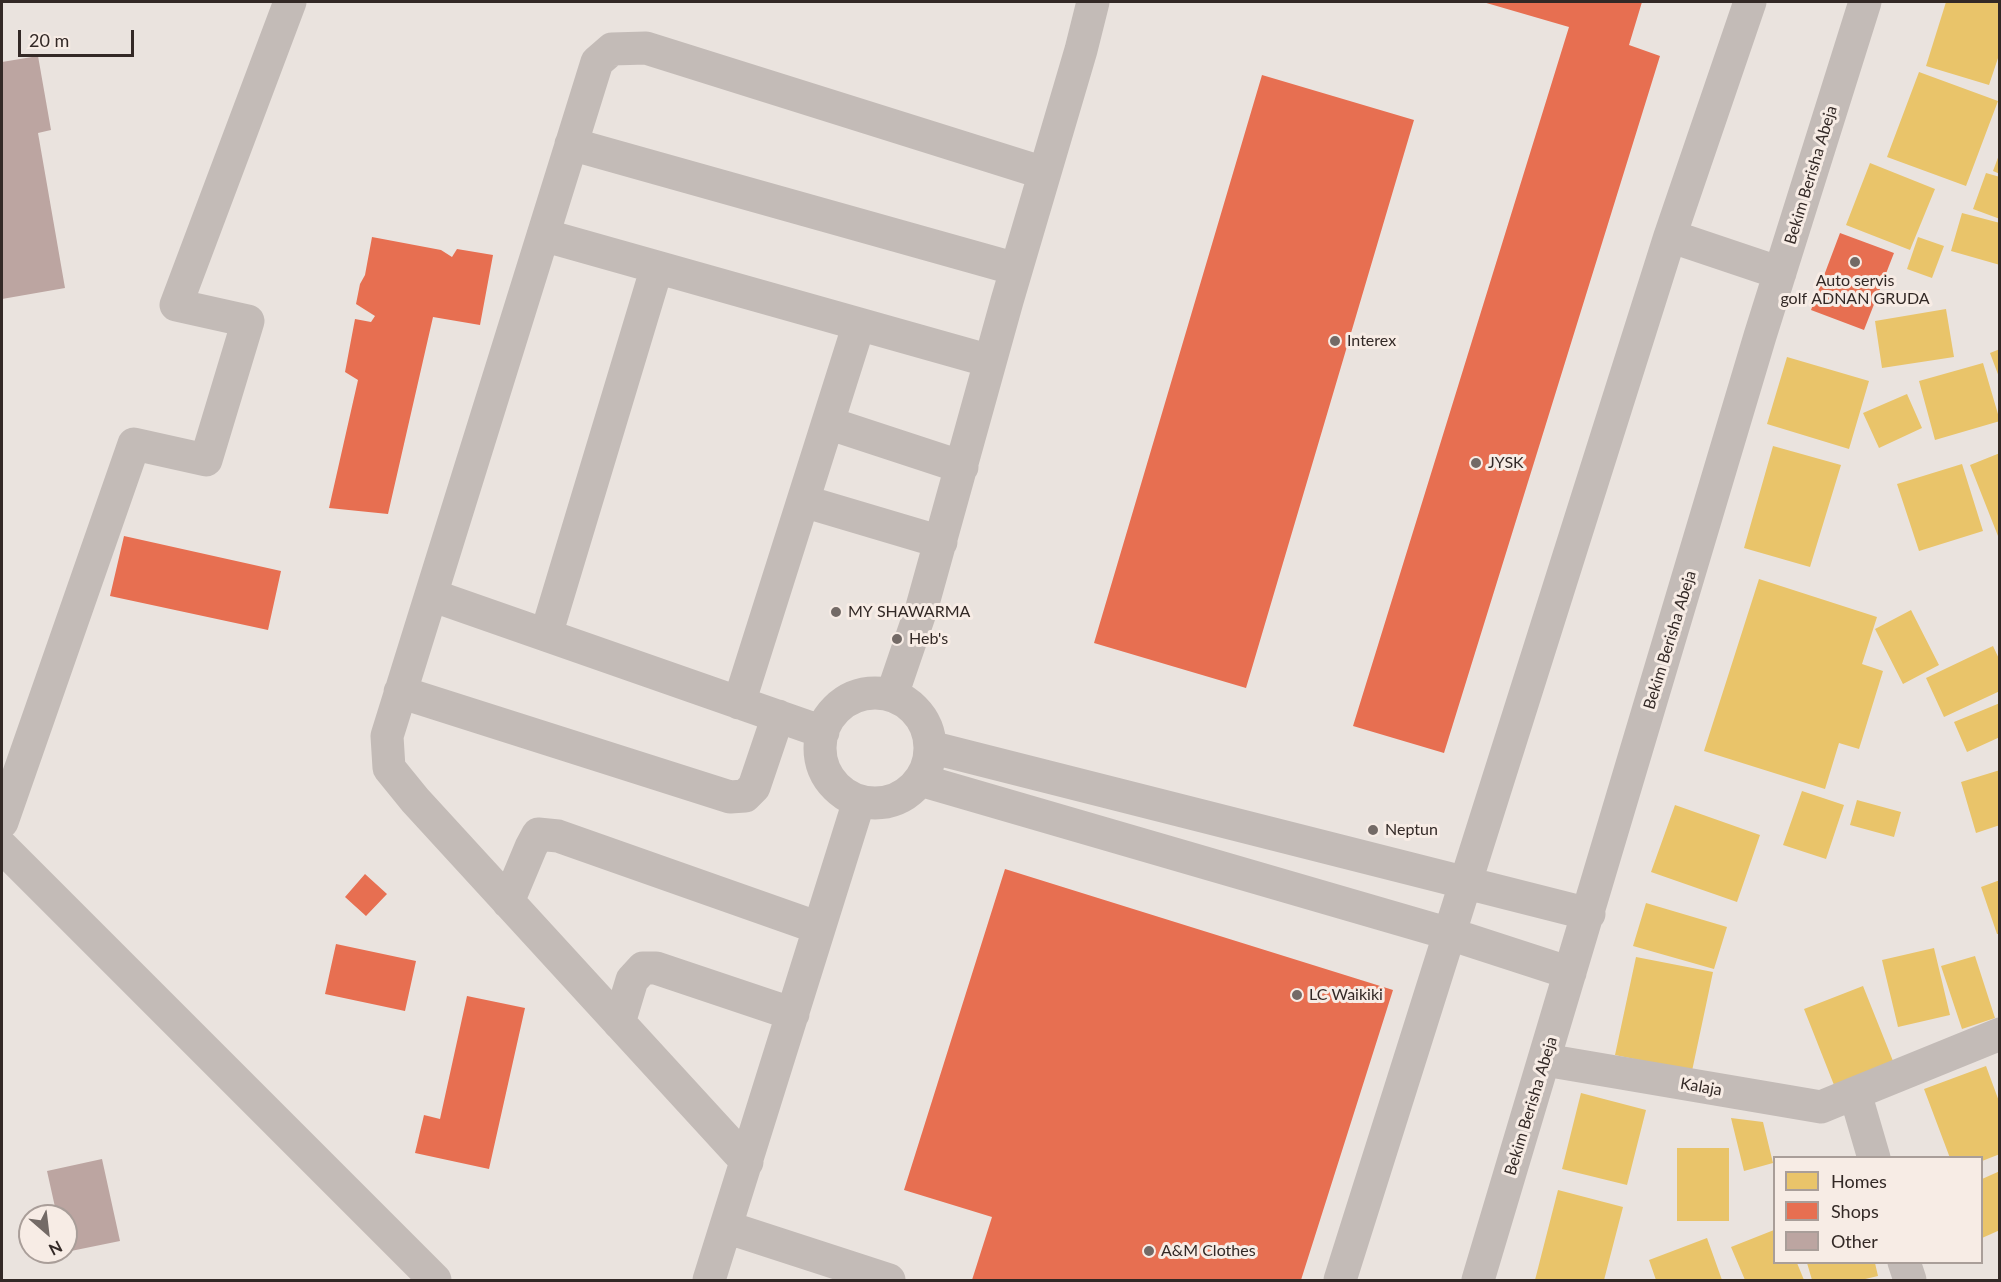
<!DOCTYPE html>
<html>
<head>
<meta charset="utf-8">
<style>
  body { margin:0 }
  #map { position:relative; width:2001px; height:1282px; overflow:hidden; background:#eae3de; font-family:Lato,sans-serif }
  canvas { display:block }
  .frame { position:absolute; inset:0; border:3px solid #332926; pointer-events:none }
  .legend { position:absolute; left:1773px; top:1156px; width:210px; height:108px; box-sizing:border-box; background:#f7ece5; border:2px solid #a99e99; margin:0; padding:8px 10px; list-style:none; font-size:18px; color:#332926 }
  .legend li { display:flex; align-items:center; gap:12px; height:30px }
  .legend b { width:30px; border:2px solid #a99e99 }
  .north { position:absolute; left:18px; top:1204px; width:60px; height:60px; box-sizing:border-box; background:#f7ece5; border:2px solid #a99e99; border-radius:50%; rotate:152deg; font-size:16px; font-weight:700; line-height:24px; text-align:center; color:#332926 }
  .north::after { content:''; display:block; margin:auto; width:21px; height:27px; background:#736a66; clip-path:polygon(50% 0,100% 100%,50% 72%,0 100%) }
  .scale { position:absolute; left:18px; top:30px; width:116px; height:27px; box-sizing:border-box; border:3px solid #332926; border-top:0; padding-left:8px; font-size:18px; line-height:21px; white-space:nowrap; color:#332926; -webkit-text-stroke:4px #f7ece5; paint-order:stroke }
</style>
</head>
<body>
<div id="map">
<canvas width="2001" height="1282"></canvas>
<div class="frame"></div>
<ul class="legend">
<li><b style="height:16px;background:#e9c46a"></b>Homes</li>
<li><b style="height:16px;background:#e76f51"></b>Shops</li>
<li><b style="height:16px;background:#bca5a1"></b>Other</li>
</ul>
<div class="north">N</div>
<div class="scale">20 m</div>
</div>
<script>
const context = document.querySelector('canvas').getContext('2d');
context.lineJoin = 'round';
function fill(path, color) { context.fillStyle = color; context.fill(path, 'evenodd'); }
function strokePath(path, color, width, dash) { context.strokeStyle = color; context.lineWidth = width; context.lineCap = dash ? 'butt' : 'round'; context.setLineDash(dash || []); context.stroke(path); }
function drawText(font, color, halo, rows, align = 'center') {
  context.font = font + ' Lato,sans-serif'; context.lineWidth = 6; context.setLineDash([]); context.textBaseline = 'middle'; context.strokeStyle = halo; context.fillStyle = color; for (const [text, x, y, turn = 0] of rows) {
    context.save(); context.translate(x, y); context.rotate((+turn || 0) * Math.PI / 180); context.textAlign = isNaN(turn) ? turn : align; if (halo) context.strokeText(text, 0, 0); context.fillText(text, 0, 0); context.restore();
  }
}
const homes = new Path2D(`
  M 1946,2 L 2000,2 L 2000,52 L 1989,85 L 1926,66 Z
  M 1919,72 L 1998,101 L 1966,186 L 1887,157 Z
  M 1999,155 L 2000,155 L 2000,174 L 1993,171 Z
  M 1870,163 L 1935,189 L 1910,250 L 1846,225 Z
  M 1986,173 L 2000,177 L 2000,219 L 1973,209 Z
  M 1962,213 L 2000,223 L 2000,265 L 1951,251 Z
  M 1918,237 L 1944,246 L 1932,278 L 1907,269 Z
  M 1946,309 L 1954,357 L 1882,368 L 1875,321 Z
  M 2000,349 L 2000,377 L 1999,377 L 1990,353 Z
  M 1787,357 L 1869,381 L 1849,449 L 1767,424 Z
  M 1983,363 L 2000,421 L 1935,440 L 1919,381 Z
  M 1907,394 L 1922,428 L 1879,448 L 1863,413 Z
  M 1773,446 L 1841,465 L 1810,567 L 1744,548 Z
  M 2000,453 L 2000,536 L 1998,536 L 1970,465 Z
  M 1962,464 L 1983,531 L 1919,551 L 1897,484 Z
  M 1759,579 L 1877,617 L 1862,664 L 1883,671 L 1859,749 L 1839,743 L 1825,789 L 1704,751 Z
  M 1911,610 L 1939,665 L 1903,684 L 1875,629 Z
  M 1993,646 L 2000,661 L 2000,691 L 1944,717 L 1926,678 Z
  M 2000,703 L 2000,737 L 1967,752 L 1954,722 Z
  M 2000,770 L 2000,825 L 1976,833 L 1961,782 Z
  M 1802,791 L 1844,805 L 1826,859 L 1783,845 Z
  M 1857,800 L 1901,812 L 1894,837 L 1850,825 Z
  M 1675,805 L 1760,835 L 1737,902 L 1651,872 Z
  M 2000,880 L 2000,934 L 1997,934 L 1981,887 Z
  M 1646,903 L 1727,927 L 1714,969 L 1633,946 Z
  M 1934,948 L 1950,1015 L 1898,1027 L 1882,960 Z
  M 1975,956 L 1995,1018 L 1962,1029 L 1941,966 Z
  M 1636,957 L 1713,972 L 1692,1071 L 1615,1055 Z
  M 1863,986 L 1893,1061 L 1834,1085 L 1804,1009 Z
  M 1986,1066 L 2000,1104 L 2000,1154 L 1982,1161 L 1982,1158 L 1950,1158 L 1924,1089 Z
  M 1581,1093 L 1646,1110 L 1627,1185 L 1562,1169 Z
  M 1731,1118 L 1763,1122 L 1773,1163 L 1744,1171 Z
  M 1677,1148 L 1729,1148 L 1729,1221 L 1677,1221 Z
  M 2000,1171 L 2000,1230 L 1982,1238 L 1982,1179 Z
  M 1558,1190 L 1623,1207 L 1604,1280 L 1535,1280 Z
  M 1774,1230 L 1774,1263 L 1797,1263 L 1804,1280 L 1745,1280 L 1731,1247 Z
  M 1707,1238 L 1722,1280 L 1656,1280 L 1649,1260 Z
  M 1807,1263 L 1875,1263 L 1878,1276 L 1861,1280 L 1812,1280 Z`);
const shops = new Path2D(`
  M 1483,2 L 1642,2 L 1629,45 L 1660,56 L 1444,753 L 1353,726 L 1569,27 Z
  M 1262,75 L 1414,120 L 1246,688 L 1094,643 Z
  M 1840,233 L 1894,253 L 1864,330 L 1811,310 Z
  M 372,237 L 441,250 L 452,257 L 457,249 L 493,255 L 480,325 L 433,317 L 388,514 L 329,508 L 358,380 L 345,372 L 355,319 L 371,322 L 375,316 L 356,304 L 360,284 L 365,275 Z
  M 124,536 L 281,571 L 268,630 L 110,596 Z
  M 1005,869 L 1393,990 L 1301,1280 L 972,1280 L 992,1217 L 904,1190 Z
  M 365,874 L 387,894 L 366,916 L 345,897 Z
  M 336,944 L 416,961 L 405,1011 L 325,994 Z
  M 467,996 L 525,1008 L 489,1169 L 415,1153 L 424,1115 L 440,1119 Z`);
const building = new Path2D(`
  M 38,56 L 51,130 L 38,133 L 65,288 L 2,299 L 2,62 Z
  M 102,1159 L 120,1241 L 66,1252 L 66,1216 L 57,1216 L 47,1171 Z`);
const minor = new Path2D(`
  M 571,144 L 1016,269
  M 543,235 L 990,361
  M 1670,236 L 1780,273
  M 828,423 L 962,467
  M 803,501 L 941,542
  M 431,595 L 823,732
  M 546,635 L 657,267
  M 400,692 L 730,797 L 745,796 L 754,787 L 778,716
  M820 748a55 55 0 1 1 110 0a55 55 0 1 1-110 0Z
  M 892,695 L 922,607 L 1007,301 L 1081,50 L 1093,2
  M 739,703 L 859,324
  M 930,747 L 1589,914
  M 920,780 L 1450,934 L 1570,973
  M 2,822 L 134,444 L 206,460 L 248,321 L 176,305 L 290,2
  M 2,847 L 435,1280
  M 508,902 L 531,847 L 538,834 L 558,836 L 819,928
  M 619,1023 L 632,980 L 643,968 L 656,968 L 793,1014
  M 1545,1060 L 1821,1107 L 1855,1093
  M 1874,1158 L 1855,1093 L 2000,1034
  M 747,1162 L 415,800 L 389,768 L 387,736 L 597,62 L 612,49 L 646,48 L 1044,173
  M 726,1227 L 889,1280
  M 1904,1262 L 1910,1280
  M 709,1280 L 859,801
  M 1340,1280 L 1670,236 L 1750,2
  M 1478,1280 L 1760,336 L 1865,2`);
const markers = [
  [1855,262,6,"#736a66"],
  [1335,341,6,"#736a66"],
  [1476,463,6,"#736a66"],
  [836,612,6,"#736a66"],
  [897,639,6,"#736a66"],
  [1373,830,6,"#736a66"],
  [1297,995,6,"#736a66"],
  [1149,1251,6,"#736a66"]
];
const streetNames = [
  ["Bekim Berisha Abeja",1811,175,-73],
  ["Bekim Berisha Abeja",1670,640,-73],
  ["Kalaja",1701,1087,10],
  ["Bekim Berisha Abeja",1531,1106,-73]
];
const poiNames = [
  ["Auto servis",1855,281,"center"],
  ["golf ADNAN GRUDA",1855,299,"center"],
  ["Interex",1347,341],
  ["JYSK",1488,463],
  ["MY SHAWARMA",848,612],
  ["Heb's",909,639],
  ["Neptun",1385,830],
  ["LC Waikiki",1309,995],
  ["A&M Clothes",1161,1251]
];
fill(homes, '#e9c46a');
fill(shops, '#e76f51');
fill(building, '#bca5a1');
strokePath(minor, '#c3bbb7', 33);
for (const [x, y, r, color] of markers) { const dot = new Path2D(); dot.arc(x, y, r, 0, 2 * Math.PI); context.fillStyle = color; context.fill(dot); strokePath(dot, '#f7ece5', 2); }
drawText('16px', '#332926', '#f7ece5', streetNames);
drawText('16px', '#332926', '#f7ece5', poiNames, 'left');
</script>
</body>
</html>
